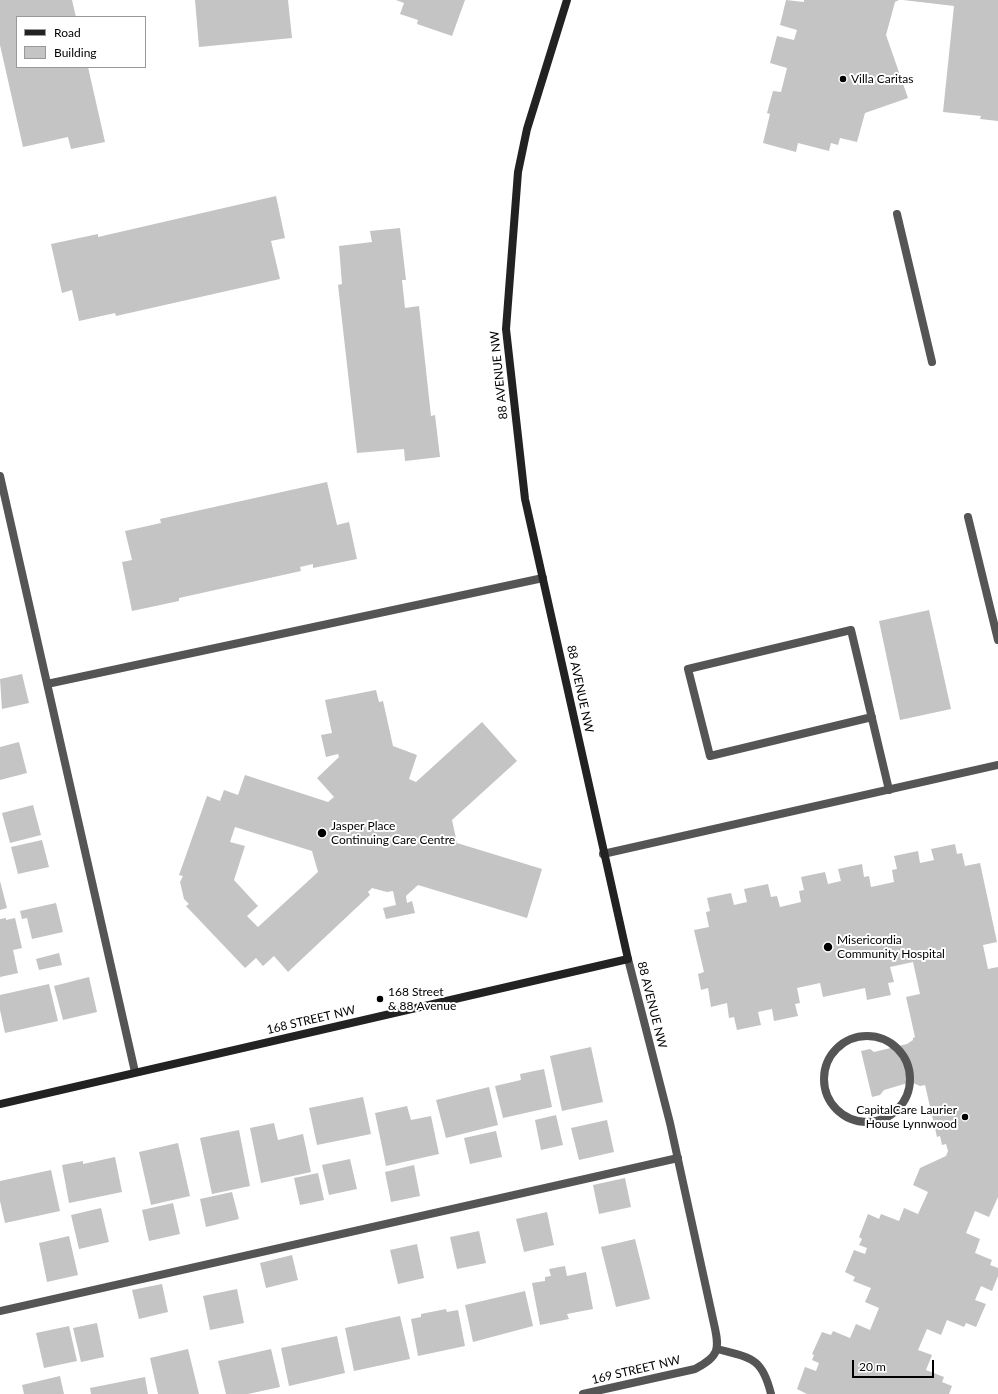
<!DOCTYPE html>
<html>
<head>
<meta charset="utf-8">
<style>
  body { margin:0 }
  #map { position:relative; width:998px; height:1394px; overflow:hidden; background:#fff; font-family:Lato,sans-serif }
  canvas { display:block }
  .legend { position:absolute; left:16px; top:16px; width:130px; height:52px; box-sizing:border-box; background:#fff; border:1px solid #999; margin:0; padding:5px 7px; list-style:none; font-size:12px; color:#000 }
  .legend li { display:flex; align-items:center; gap:8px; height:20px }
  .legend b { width:20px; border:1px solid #999 }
  .scale { position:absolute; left:852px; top:1360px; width:82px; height:18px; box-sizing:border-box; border:2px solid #000; border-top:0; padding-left:5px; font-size:12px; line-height:14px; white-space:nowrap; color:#000; -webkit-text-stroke:3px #fff; paint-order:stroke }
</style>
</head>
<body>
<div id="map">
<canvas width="998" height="1394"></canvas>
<ul class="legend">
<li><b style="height:5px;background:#222"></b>Road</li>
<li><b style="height:11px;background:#c4c4c4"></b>Building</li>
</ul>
<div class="scale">20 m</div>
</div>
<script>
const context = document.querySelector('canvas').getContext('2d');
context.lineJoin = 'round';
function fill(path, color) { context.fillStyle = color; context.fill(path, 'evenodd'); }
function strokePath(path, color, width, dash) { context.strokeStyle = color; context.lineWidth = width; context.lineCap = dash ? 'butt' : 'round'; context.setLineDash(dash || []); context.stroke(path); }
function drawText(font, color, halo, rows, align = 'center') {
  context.font = font + ' Lato,sans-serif'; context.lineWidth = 4; context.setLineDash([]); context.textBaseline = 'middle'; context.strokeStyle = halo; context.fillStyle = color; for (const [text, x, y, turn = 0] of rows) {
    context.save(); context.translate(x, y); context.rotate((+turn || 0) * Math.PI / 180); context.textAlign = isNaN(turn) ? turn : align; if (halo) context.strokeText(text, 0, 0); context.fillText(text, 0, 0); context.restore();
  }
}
const building = new Path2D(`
  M 0,0 L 72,0 L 76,17 L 17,17 L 17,67 L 88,67 L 105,142 L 71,149 L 68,137 L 23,147 L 0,45 Z
  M 195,0 L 288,0 L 292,38 L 199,47 Z
  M 396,0 L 465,0 L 452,36 L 417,24 L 418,20 L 400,14 L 404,3 Z
  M 786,0 L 804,2 L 804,0 L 899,0 L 895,2 L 886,35 L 908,98 L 865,113 L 857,142 L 840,138 L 838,145 L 831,143 L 829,151 L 798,143 L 796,152 L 763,143 L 770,114 L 767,113 L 773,91 L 781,92 L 787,68 L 770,63 L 777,36 L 794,40 L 797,30 L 780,25 Z
  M 903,0 L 998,0 L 998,121 L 980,119 L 981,116 L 943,112 L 954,6 Z
  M 276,196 L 285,238 L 271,241 L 280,279 L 116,316 L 115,313 L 79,321 L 72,290 L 62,293 L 51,244 L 98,234 L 98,237 Z
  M 400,228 L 406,280 L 402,280 L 405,308 L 419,306 L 431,416 L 435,415 L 440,457 L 405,461 L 404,449 L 357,453 L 338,285 L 342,284 L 339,246 L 372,242 L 370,231 Z
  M 327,482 L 337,525 L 349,522 L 357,559 L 313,568 L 313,564 L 300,567 L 301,571 L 179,598 L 179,601 L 132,611 L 122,562 L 132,560 L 125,531 L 161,523 L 160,519 Z
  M 929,610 L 951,709 L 900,720 L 879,621 Z
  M 22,674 L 29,703 L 2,709 L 0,679 Z
  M 376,690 L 379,702 L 383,701 L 393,746 L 417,755 L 409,779 L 416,782 L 482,722 L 517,761 L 452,820 L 457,843 L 542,869 L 527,918 L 418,885 L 406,896 L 407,903 L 412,901 L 415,913 L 386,919 L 383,908 L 396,905 L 393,891 L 387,892 L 372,888 L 368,892 L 370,895 L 288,972 L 274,956 L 263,966 L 256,958 L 245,968 L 186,906 L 189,904 L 184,899 L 180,882 L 183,876 L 179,875 L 207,796 L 220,801 L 224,790 L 238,795 L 245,775 L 328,802 L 334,797 L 317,778 L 339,757 L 338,754 L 326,757 L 321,735 L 332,733 L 325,700 ZM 235,827 L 312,851 L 318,872 L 258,927 L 247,916 L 258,906 L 234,880 L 245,846 L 230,842 Z
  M 19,742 L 27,773 L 0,780 L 0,747 Z
  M 33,805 L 41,835 L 10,843 L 2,813 Z
  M 42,840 L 49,867 L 18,874 L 11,847 Z
  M 955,844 L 957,854 L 962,853 L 965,866 L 980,863 L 997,942 L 983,945 L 988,969 L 998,967 L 998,1197 L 989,1217 L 975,1211 L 966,1233 L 980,1239 L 975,1253 L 992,1260 L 990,1265 L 998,1268 L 998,1276 L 992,1291 L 981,1286 L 975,1300 L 986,1304 L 976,1327 L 966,1323 L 964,1327 L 947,1320 L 941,1335 L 927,1329 L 918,1350 L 932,1355 L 926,1370 L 944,1377 L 942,1382 L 952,1386 L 949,1394 L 807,1394 L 797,1389 L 805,1367 L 816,1371 L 819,1363 L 812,1360 L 814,1355 L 812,1354 L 822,1332 L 831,1335 L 833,1331 L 850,1338 L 856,1324 L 870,1330 L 879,1308 L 865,1302 L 871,1288 L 853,1281 L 855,1277 L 845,1272 L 854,1250 L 865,1254 L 867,1248 L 859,1245 L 862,1239 L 859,1237 L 868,1214 L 879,1219 L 881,1214 L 899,1221 L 904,1208 L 918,1214 L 928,1192 L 913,1185 L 920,1168 L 946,1156 L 948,1151 L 946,1144 L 942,1145 L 940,1136 L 937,1137 L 925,1085 L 920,1086 L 911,1082 L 884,1090 L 880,1095 L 872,1097 L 861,1051 L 870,1049 L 874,1052 L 907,1044 L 913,1040 L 913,1038 L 915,1037 L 906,997 L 920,994 L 913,962 L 890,967 L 894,982 L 888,983 L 891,995 L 867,1000 L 865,988 L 823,997 L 820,983 L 797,988 L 800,1003 L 795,1004 L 798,1016 L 774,1021 L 772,1009 L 758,1012 L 761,1025 L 737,1030 L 734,1017 L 729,1018 L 727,1003 L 711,1007 L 708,988 L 701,990 L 698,974 L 704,972 L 694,930 L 709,927 L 706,912 L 710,911 L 707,898 L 731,893 L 734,905 L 747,902 L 744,889 L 768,884 L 771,897 L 777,896 L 780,907 L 801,902 L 799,891 L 804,890 L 801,877 L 825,872 L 828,884 L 841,881 L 838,869 L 862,864 L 864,877 L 869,876 L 871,887 L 894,882 L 892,870 L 897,869 L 894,856 L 918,851 L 920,863 L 934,860 L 931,849 Z
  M 0,881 L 7,908 L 0,910 Z
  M 56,903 L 63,932 L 32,939 L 27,918 L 22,919 L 20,911 Z
  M 6,918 L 6,920 L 15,918 L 22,948 L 13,950 L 18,973 L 0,977 L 0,919 Z
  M 59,953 L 62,965 L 39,970 L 36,959 Z
  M 89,977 L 97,1012 L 63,1020 L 54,986 Z
  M 49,984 L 58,1021 L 5,1033 L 0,1010 L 0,995 Z
  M 591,1047 L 603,1102 L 562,1111 L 550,1056 Z
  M 544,1069 L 552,1107 L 503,1118 L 495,1086 L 521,1080 L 520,1074 Z
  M 489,1087 L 498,1125 L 446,1138 L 436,1100 Z
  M 363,1097 L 371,1134 L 317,1145 L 309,1108 Z
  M 407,1106 L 411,1120 L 431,1116 L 439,1154 L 386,1166 L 375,1113 Z
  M 556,1115 L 563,1145 L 541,1150 L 535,1120 Z
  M 607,1120 L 614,1152 L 579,1160 L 571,1128 Z
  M 274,1123 L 278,1140 L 303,1134 L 311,1172 L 261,1183 L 250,1128 Z
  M 239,1130 L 250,1186 L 212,1194 L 200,1138 Z
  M 496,1131 L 502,1157 L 470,1164 L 464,1138 Z
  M 178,1143 L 190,1196 L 151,1205 L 139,1152 Z
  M 115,1157 L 122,1192 L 69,1203 L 62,1165 L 83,1161 L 83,1164 Z
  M 350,1159 L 357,1189 L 329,1195 L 322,1165 Z
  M 414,1165 L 420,1196 L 391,1202 L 385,1172 Z
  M 51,1170 L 60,1211 L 5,1223 L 0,1201 L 0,1181 Z
  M 318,1173 L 324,1200 L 300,1205 L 294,1178 Z
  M 625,1178 L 631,1207 L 599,1214 L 593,1185 Z
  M 232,1192 L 239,1219 L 206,1227 L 200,1199 Z
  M 173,1203 L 180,1234 L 149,1241 L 142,1210 Z
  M 101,1208 L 109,1242 L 79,1249 L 71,1215 Z
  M 547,1212 L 554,1245 L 524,1252 L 516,1219 Z
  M 479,1231 L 486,1263 L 457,1269 L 450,1237 Z
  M 69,1236 L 78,1275 L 47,1282 L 39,1243 Z
  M 635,1239 L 650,1299 L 616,1307 L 601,1247 Z
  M 417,1244 L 424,1278 L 398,1284 L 390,1250 Z
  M 292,1255 L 298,1280 L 266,1288 L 260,1263 Z
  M 565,1266 L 567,1276 L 586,1272 L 593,1309 L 567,1314 L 569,1319 L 540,1325 L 532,1283 L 545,1281 L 545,1277 L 551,1276 L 549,1269 Z
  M 162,1284 L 168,1312 L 139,1319 L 132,1290 Z
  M 237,1289 L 244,1323 L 210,1330 L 203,1296 Z
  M 525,1291 L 533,1326 L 473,1342 L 465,1305 Z
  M 446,1309 L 447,1312 L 458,1310 L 465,1346 L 418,1356 L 411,1319 L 421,1317 L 421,1314 Z
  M 400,1316 L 410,1359 L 354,1371 L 345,1328 Z
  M 97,1323 L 104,1357 L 81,1362 L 73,1328 Z
  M 69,1326 L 77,1361 L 44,1368 L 36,1333 Z
  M 337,1336 L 345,1373 L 289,1386 L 281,1348 Z
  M 188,1349 L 199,1394 L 158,1394 L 150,1358 Z
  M 271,1349 L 280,1387 L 248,1394 L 226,1394 L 218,1361 Z
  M 60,1376 L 64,1394 L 24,1394 L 22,1385 Z
  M 145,1377 L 148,1394 L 91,1394 L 90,1388 Z`);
const lane = new Path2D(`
  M 897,214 L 932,362
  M 0,476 L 135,1072
  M 47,684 L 543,578
  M 872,717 L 710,756 L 688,669 L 851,630 L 889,790
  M824 1079a43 43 0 1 1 86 0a43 43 0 1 1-86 0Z
  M 0,1311 L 678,1158
  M 717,1349 C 751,1358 762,1357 771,1394`);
const street = new Path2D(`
  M 968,517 L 998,640
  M 603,854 L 998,765
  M 583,1394 L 695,1369 C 719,1356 720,1350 714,1324 L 670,1123 L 628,959`);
const secondary = new Path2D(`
  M 0,1104 L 628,959 L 525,499 L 506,329 L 518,172 L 527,129 L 567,0`);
const markers = [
  [843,79,4,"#000"],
  [322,833,5,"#000"],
  [828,947,5,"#000"],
  [380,999,4,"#000"],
  [965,1117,4,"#000"]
];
const poiNames = [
  ["Villa Caritas",851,79],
  ["Jasper Place",331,826],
  ["Continuing Care Centre",331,840],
  ["Misericordia",837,940],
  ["Community Hospital",837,954],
  ["168 Street",388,992],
  ["& 88 Avenue",388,1006],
  ["CapitalCare Laurier",957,1110,"right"],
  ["House Lynnwood",957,1124,"right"]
];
const streetNames = [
  ["88 AVENUE NW",499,375,-96],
  ["88 AVENUE NW",580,689,78],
  ["88 AVENUE NW",652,1005,76],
  ["168 STREET NW",311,1020,-13],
  ["169 STREET NW",636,1370,-13]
];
fill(building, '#c4c4c4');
strokePath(lane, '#555', 8);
strokePath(street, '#555', 8);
strokePath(secondary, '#222', 8);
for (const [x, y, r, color] of markers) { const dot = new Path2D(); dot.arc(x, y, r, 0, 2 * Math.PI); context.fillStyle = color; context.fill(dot); strokePath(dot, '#fff', 1.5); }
drawText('12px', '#000', '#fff', poiNames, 'left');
drawText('12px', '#000', '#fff', streetNames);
</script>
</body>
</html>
